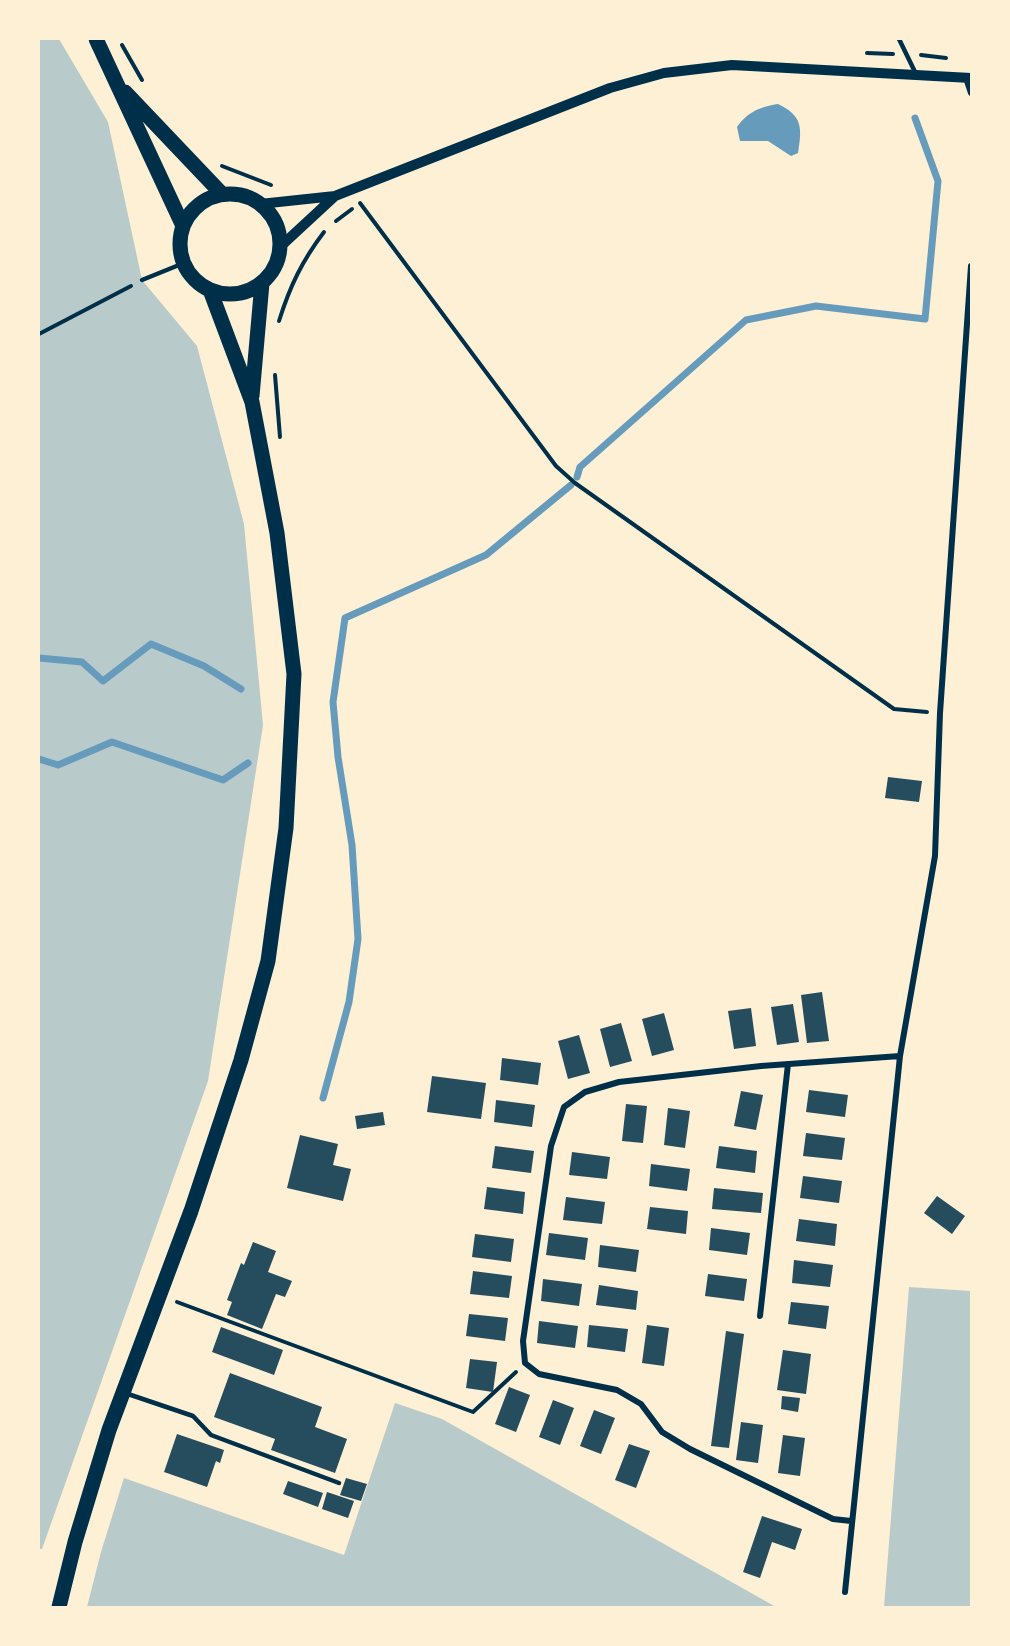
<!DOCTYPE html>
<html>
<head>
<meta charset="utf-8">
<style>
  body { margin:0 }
  #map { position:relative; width:1010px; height:1646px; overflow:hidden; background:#fdf0d5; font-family:Rubik,sans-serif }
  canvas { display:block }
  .frame { position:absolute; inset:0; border:40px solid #fdf0d5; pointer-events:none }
</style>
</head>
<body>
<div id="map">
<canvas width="1010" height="1646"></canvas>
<div class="frame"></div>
</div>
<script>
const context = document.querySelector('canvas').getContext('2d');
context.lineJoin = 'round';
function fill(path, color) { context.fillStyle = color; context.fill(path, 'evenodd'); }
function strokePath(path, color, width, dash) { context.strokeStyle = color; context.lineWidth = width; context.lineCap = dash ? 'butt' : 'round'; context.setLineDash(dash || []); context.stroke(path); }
const green = new Path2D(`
  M 39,39 L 59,39 L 108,122 L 142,280 L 197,346 L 244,524 L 263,725 L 208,1081 L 42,1549 L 39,1549 Z
  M 909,1287 L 971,1291 L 971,1607 L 884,1607 Z
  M 395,1403 L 442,1419 L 776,1607 L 87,1607 L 101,1552 L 124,1478 L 344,1555 Z`);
const water = new Path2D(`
  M 778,104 C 803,116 802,128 798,153 L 791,156 L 768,141 L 740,141 L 737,127 C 748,112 759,107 778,104 Z`);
const stream = new Path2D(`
  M 577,477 L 580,467 L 746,320 L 816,306 L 925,319 L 938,181 L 915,118
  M 39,658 L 82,662 L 103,681 L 151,644 L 204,666 L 241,689
  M 39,759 L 58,765 L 112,742 L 223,780 L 248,763
  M 323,1098 L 349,1002 L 358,939 L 352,845 L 338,757 L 333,702 L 345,618 L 486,555 L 571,485`);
const building = new Path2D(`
  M 888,777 L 922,781 L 919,802 L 885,798 Z
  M 822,992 L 829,1041 L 807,1043 L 801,995 Z
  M 793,1004 L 799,1042 L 777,1045 L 771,1007 Z
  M 751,1008 L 756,1046 L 734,1049 L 728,1011 Z
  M 664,1013 L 674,1050 L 652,1056 L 642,1019 Z
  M 621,1023 L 632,1061 L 610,1067 L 600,1029 Z
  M 579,1035 L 590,1073 L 568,1079 L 558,1041 Z
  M 502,1058 L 541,1063 L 538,1085 L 500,1080 Z
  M 432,1076 L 486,1083 L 481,1119 L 427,1112 Z
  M 809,1090 L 848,1095 L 845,1117 L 806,1112 Z
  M 741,1091 L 763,1095 L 756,1130 L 734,1126 Z
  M 496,1100 L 535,1105 L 532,1127 L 494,1122 Z
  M 626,1104 L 647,1106 L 643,1143 L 622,1141 Z
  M 668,1108 L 690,1111 L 685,1148 L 664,1145 Z
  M 383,1112 L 385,1125 L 357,1129 L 355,1116 Z
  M 806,1133 L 845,1138 L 842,1160 L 803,1156 Z
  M 300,1135 L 338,1144 L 333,1165 L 351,1169 L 343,1201 L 287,1188 Z
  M 495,1146 L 534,1151 L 531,1173 L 492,1168 Z
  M 719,1146 L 757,1151 L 755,1173 L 716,1168 Z
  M 572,1152 L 610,1157 L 607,1179 L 569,1175 Z
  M 651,1164 L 690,1169 L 687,1191 L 649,1186 Z
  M 803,1176 L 842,1181 L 839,1203 L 800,1198 Z
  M 487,1187 L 525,1192 L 523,1214 L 484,1209 Z
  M 714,1188 L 763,1193 L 761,1213 L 712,1209 Z
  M 937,1196 L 965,1216 L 952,1234 L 924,1213 Z
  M 566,1197 L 605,1202 L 602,1224 L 563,1220 Z
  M 650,1207 L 688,1211 L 686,1234 L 647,1229 Z
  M 799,1219 L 837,1224 L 835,1246 L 796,1241 Z
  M 711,1228 L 750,1233 L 747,1255 L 709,1250 Z
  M 549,1233 L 588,1238 L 585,1260 L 546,1255 Z
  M 475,1234 L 514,1239 L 511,1262 L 472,1257 Z
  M 253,1242 L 276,1251 L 268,1272 L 292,1281 L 285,1297 L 276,1294 L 262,1329 L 227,1315 L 232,1302 L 227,1300 L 241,1263 L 244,1265 Z
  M 600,1245 L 639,1250 L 636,1272 L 598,1267 Z
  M 794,1260 L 833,1265 L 830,1287 L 792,1283 Z
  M 473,1271 L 512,1276 L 509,1298 L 470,1294 Z
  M 708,1274 L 747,1279 L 744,1301 L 705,1296 Z
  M 543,1279 L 582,1284 L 579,1306 L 541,1301 Z
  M 599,1285 L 638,1291 L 636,1310 L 596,1305 Z
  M 791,1302 L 829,1306 L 826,1329 L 788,1324 Z
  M 469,1314 L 508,1318 L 505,1341 L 466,1336 Z
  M 539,1321 L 578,1326 L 575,1348 L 537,1343 Z
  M 589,1325 L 628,1329 L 625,1352 L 587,1347 Z
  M 647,1325 L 669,1328 L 664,1366 L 642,1363 Z
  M 221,1327 L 283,1350 L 274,1375 L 212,1352 Z
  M 726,1331 L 744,1334 L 729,1448 L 711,1446 Z
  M 783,1350 L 811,1354 L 806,1394 L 777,1390 Z
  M 470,1359 L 497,1362 L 493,1392 L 466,1388 Z
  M 230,1373 L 322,1407 L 315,1427 L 347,1439 L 335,1473 L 271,1450 L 275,1439 L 214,1417 Z
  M 509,1387 L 530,1395 L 516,1432 L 495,1424 Z
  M 782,1396 L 800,1398 L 798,1412 L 781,1409 Z
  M 553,1400 L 574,1408 L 560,1445 L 539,1437 Z
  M 594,1410 L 615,1418 L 601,1454 L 580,1446 Z
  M 741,1422 L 763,1425 L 758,1463 L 736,1460 Z
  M 177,1434 L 224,1450 L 220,1463 L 216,1461 L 207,1487 L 164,1472 Z
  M 783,1435 L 805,1438 L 800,1476 L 778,1473 Z
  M 629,1444 L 650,1451 L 636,1488 L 615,1480 Z
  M 346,1478 L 367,1484 L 361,1501 L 340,1495 Z
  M 288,1481 L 323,1493 L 318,1507 L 283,1494 Z
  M 327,1492 L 354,1501 L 348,1518 L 322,1509 Z
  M 762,1516 L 802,1529 L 795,1550 L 772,1542 L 760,1578 L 743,1572 Z`);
const path = new Path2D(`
  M 122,45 L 142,80
  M 867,53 L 893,54
  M 921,55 L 946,58
  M 222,166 L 271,185
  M 360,203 L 556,466 L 575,483 L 894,709 L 927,712
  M 336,221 L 352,209
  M 279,321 C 290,286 302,261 324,232
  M 39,334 L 131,286
  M 275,375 L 280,437
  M 177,1302 L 473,1412 L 516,1372`);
const service = new Path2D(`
  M 899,39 L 916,74
  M 142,280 L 184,263
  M 125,1393 L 193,1416 L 211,1435 L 339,1483`);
const minor = new Path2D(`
  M 966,78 L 971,93
  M 760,1316 L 788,1064
  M 851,1521 L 833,1519 L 690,1449 L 662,1432 L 641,1404 L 617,1390 L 539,1374 L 525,1363 L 523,1341 L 551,1146 L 564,1107 L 585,1092 L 619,1082 L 761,1066 L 900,1056
  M 845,1592 L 900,1056 L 935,856 L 940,713 L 971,266`);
const tertiary = new Path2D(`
  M 260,204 L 335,196 L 610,88 L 664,73 L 732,65 L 971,78
  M 281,246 L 335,196`);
const primary = new Path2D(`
  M 96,39 L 183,226
  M 125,92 L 222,194
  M180 244a50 50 0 1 1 100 0a50 50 0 1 1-100 0Z
  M 252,396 L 262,283
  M 59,1607 L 75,1542 L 109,1430 L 191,1211 L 241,1060 L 268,961 L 286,828 L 294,674 L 277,533 L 252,402 L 210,290`);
fill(green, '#b9caca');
fill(water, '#669bbc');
strokePath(stream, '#669bbc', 7);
fill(building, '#264d5e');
strokePath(path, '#003049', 4);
strokePath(service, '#003049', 4.5);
strokePath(minor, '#003049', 6);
strokePath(tertiary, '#003049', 10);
strokePath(primary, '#003049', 15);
</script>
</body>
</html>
